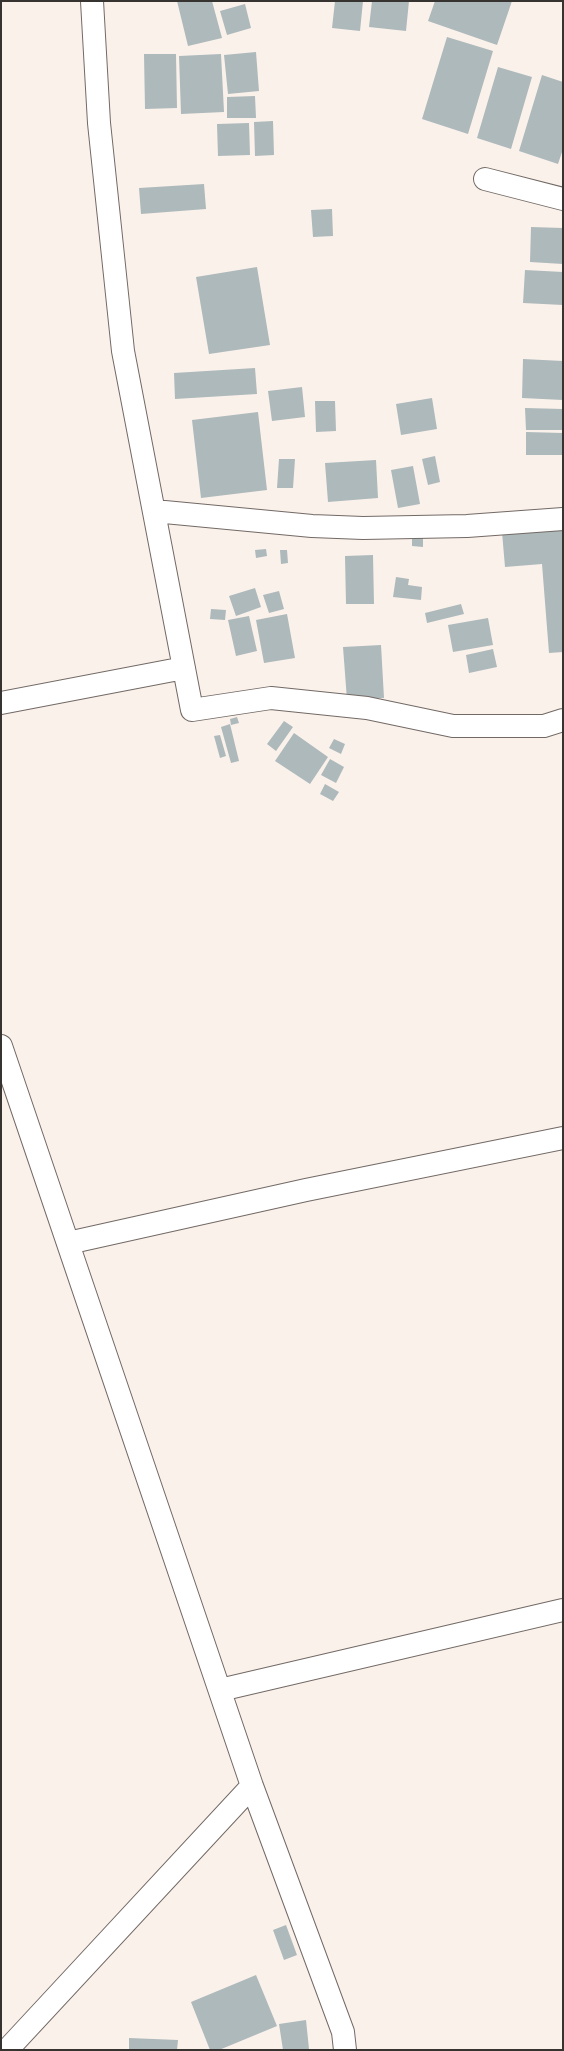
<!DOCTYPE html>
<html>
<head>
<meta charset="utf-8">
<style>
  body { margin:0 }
  #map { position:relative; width:564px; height:2051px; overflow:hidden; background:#fbf1eb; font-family:Quicksand,sans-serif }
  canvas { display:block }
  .frame { position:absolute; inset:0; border:2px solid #373331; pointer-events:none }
</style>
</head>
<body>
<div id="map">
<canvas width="564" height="2051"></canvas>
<div class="frame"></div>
</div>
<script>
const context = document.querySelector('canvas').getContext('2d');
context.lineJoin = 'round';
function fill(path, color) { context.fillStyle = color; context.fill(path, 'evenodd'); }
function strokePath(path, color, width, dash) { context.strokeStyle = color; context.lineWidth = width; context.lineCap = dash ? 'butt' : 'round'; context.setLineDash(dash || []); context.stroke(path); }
const building = new Path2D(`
  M 177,1 L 212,1 L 222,38 L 188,46 Z
  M 335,1 L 363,1 L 360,31 L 332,28 Z
  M 372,1 L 409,1 L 406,31 L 369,27 Z
  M 435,1 L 512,1 L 497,45 L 428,21 Z
  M 245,4 L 251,28 L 227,35 L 220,11 Z
  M 447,37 L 493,51 L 468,134 L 422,119 Z
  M 256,52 L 259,91 L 228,94 L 224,55 Z
  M 144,54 L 176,54 L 177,108 L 145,109 Z
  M 221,54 L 224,112 L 181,114 L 179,56 Z
  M 498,67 L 532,77 L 511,149 L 477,138 Z
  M 542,75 L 563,82 L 563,149 L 558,164 L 519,151 Z
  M 255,96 L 256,118 L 227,118 L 227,97 Z
  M 273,121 L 274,155 L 255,156 L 254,122 Z
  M 249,123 L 250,155 L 218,156 L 217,124 Z
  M 204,184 L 206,209 L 141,214 L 139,188 Z
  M 332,209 L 333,236 L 313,237 L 311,210 Z
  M 531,227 L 563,228 L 563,264 L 530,262 Z
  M 257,267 L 270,345 L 209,354 L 196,277 Z
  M 525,270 L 563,272 L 563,305 L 523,303 Z
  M 523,359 L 563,361 L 563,400 L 522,398 Z
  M 255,368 L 257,394 L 175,399 L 174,373 Z
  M 302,387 L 305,417 L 272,421 L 268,391 Z
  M 432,398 L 437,429 L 401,435 L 396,404 Z
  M 315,401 L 335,401 L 336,431 L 316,432 Z
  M 525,408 L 563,409 L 563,430 L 526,430 Z
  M 258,412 L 267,490 L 201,498 L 192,420 Z
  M 526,432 L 563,433 L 563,455 L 526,455 Z
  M 435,456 L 440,482 L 428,485 L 422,459 Z
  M 279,459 L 295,459 L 293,488 L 277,488 Z
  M 376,460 L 378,498 L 328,502 L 325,463 Z
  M 413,466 L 420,504 L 398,508 L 391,470 Z
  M 562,528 L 563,652 L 549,653 L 542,564 L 505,567 L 502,532 Z
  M 412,536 L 423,537 L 423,547 L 412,546 Z
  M 266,549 L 267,556 L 256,558 L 255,550 Z
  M 280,550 L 287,550 L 288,563 L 281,564 Z
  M 373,555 L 374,604 L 346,604 L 345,556 Z
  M 396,577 L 409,579 L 408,585 L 422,587 L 421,600 L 393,597 Z
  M 255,588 L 261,607 L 236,616 L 229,596 Z
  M 279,591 L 284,609 L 269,613 L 263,595 Z
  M 461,604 L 464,614 L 427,623 L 425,613 Z
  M 211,609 L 226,610 L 225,620 L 210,619 Z
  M 287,614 L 295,658 L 264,663 L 256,620 Z
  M 249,616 L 257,651 L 236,656 L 228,620 Z
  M 488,618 L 493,645 L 453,652 L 448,625 Z
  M 381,645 L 384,698 L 347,700 L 343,647 Z
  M 493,649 L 497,667 L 469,673 L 466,655 Z
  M 237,717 L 239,723 L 231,725 L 230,719 Z
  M 284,721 L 293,727 L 276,751 L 267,744 Z
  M 230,724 L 239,761 L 231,763 L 221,727 Z
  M 294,733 L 328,757 L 310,784 L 275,761 Z
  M 220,735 L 226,756 L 220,758 L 214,736 Z
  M 334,739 L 345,744 L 341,754 L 329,748 Z
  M 330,759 L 344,767 L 336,783 L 321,775 Z
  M 325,784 L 339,792 L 333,801 L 320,794 Z
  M 286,1925 L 297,1955 L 284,1960 L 273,1930 Z
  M 256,1975 L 277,2026 L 219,2050 L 210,2050 L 191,2002 Z
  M 306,2020 L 309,2049 L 283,2050 L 279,2024 Z
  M 129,2038 L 178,2040 L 177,2050 L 129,2050 Z`);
const minor = new Path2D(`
  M 92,1 L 99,123 L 123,351 L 192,710 L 271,698 L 367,708 L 453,726 L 544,726 L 563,720
  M 485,179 L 563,199
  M 154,511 L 312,526 L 363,528 L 467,526 L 563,519
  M 1,703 L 184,668
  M 1,1046 L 252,1786 L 343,2032 L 345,2050
  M 68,1243 L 306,1190 L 563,1138
  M 220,1690 L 563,1610
  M 7,2050 L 252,1786`);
fill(building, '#adb9bb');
strokePath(minor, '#726965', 24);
strokePath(minor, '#fff', 22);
</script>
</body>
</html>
